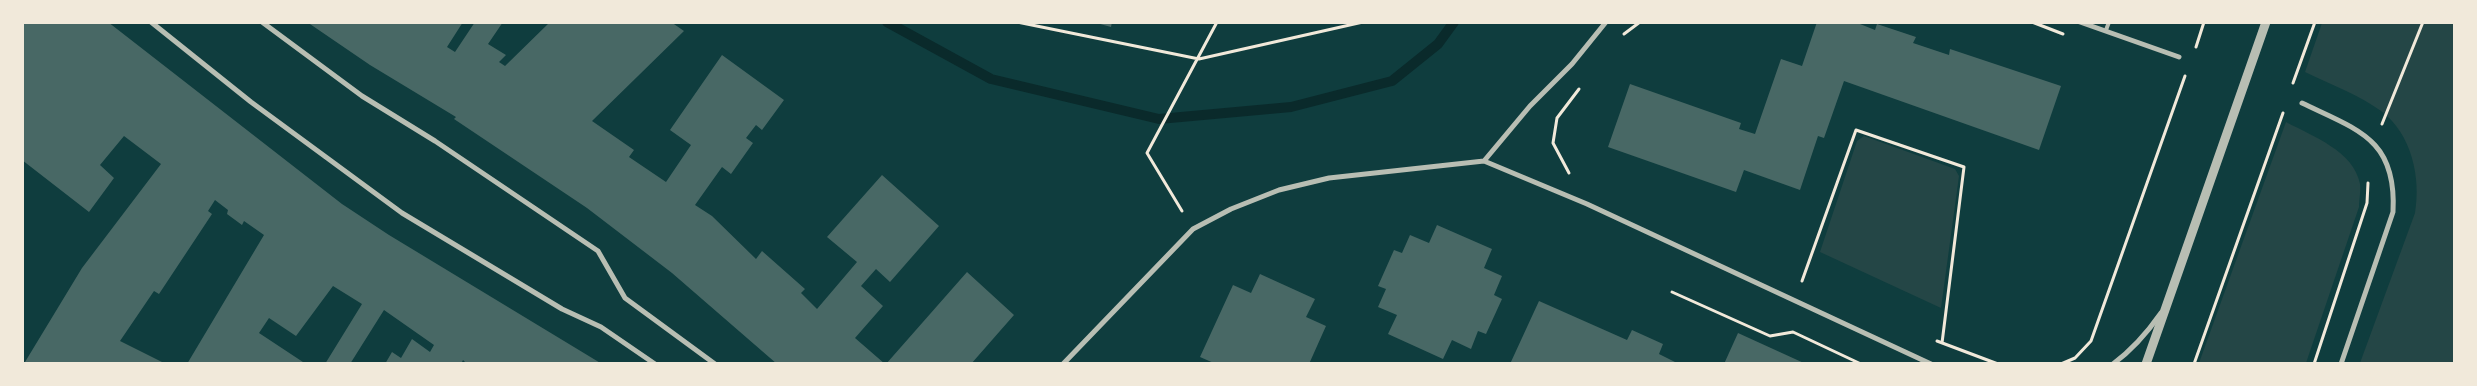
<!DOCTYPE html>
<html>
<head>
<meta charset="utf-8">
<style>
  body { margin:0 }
  #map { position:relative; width:2477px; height:386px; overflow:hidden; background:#0f3d3e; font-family:"DM Sans",sans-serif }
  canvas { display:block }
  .frame { position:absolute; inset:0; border:24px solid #f1e9da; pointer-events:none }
</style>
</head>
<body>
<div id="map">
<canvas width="2477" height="386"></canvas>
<div class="frame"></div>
</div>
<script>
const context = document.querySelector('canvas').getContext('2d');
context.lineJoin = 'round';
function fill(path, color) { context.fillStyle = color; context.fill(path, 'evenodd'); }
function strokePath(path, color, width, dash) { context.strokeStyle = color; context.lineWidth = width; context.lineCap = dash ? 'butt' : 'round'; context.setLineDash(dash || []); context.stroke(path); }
const green = new Path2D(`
  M 2322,23 L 2454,23 L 2454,363 L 2360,363 L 2415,213 C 2421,178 2412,134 2381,111 C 2359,95 2330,84 2305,72 Z
  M 2286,122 C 2312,136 2354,151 2360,184 C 2361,191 2359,200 2359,207 L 2306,363 L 2199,363 Z
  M 1864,136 L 1955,169 L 1959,176 L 1941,308 L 1820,252 L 1857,141 Z`);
const stream = new Path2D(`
  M 887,22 L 991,79 L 1159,119 L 1291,107 L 1392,81 L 1438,44 L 1454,22`);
const building = new Path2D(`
  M 22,22 L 108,22 L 342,204 L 389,235 L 602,364 L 467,364 L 463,360 L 461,364 L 385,364 L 392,352 L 401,358 L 412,339 L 430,352 L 434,345 L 384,310 L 350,364 L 325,364 L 362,304 L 333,286 L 296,336 L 269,318 L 259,333 L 306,364 L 187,364 L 264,235 L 244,221 L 242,225 L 227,214 L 228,210 L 215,200 L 208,211 L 212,214 L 159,294 L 154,291 L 120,341 L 166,364 L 25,362 L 82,268 L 161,164 L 124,136 L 100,165 L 114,178 L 89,212 L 22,160 Z
  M 307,22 L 463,22 L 447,47 L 455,52 L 475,22 L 503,22 L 488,44 L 506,55 L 499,62 L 505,66 L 550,22 L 671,22 L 684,31 L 592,121 L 634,150 L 629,157 L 666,182 L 691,145 L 670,130 L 722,55 L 784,100 L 762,130 L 756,125 L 746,138 L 753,143 L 731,174 L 722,167 L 695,205 L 712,216 L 756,259 L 762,251 L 805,289 L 801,293 L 817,309 L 857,262 L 827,237 L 882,175 L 939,226 L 890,282 L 876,269 L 861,286 L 883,306 L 855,338 L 885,364 L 777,364 L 672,273 L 587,208 L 454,119 L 456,117 L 370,65 Z
  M 1093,22 L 1112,22 L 1111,27 Z
  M 1817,22 L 1855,22 L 1875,30 L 1877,24 L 1916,37 L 1913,43 L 1949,55 L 1950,49 L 2061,86 L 2039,150 L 1844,81 L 1824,138 L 1818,136 L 1800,190 L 1744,170 L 1736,192 L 1608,147 L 1630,84 L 1741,123 L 1739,129 L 1755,134 L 1781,59 L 1802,66 Z
  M 1437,225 L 1492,249 L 1484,268 L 1502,276 L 1494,295 L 1502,299 L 1486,334 L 1478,331 L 1471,349 L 1452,340 L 1443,359 L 1388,334 L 1397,315 L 1378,307 L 1386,289 L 1378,286 L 1394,250 L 1402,253 L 1410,235 L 1429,243 Z
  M 967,272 L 1014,315 L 971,364 L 886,364 Z
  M 1260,274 L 1315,299 L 1306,317 L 1326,326 L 1309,364 L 1216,364 L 1200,357 L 1233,285 L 1251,293 Z
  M 1539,301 L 1627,340 L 1632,330 L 1663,344 L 1659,354 L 1679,364 L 1510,364 Z
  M 1738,333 L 1806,364 L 1724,364 Z`);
const path = new Path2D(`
  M 1017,22 L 1199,59 L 1363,22
  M 2032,22 L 2063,34
  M 1624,34 L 1640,22
  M 2196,47 L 2204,22
  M 2293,83 L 2315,22
  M 2382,124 L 2423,22
  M 1569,173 L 1553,143 L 1557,118 L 1579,89
  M 1182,211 L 1147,153 L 1217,22
  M 1802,281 L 1856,130 L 1964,167 L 1942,343
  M 1672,292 L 1770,336 L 1793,332 L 1861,364
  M 1937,341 L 1998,364
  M 2061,364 L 2075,358 L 2091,341 L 2185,76
  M 2194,364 L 2283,113
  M 2314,364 L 2367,203 L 2368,183`);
const service = new Path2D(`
  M 2106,30 L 2109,22`);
const minor = new Path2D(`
  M 151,22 L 251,102 L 402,213 L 562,309 L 601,327 L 655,364
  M 262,22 L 362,96 L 435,141 L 598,251 L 625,298 L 715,364
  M 2080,22 L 2179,57
  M 2302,103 C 2358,130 2397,139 2393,212 L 2341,364
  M 1484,161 L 1530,106 L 1572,64 L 1606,22
  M 1063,364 L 1193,229 L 1231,209 L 1279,190 L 1329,178 L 1484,161 L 1587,204 L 1931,364
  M 2113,364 C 2132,350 2147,333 2161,313`);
const tertiary = new Path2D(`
  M 2146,364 L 2266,22`);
fill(green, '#244646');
strokePath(stream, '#0a2a2b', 10);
fill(building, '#486865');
strokePath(path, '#f1e9da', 3);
strokePath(service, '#b8beb3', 4);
strokePath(minor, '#b8beb3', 5);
strokePath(tertiary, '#b8beb3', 9);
</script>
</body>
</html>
